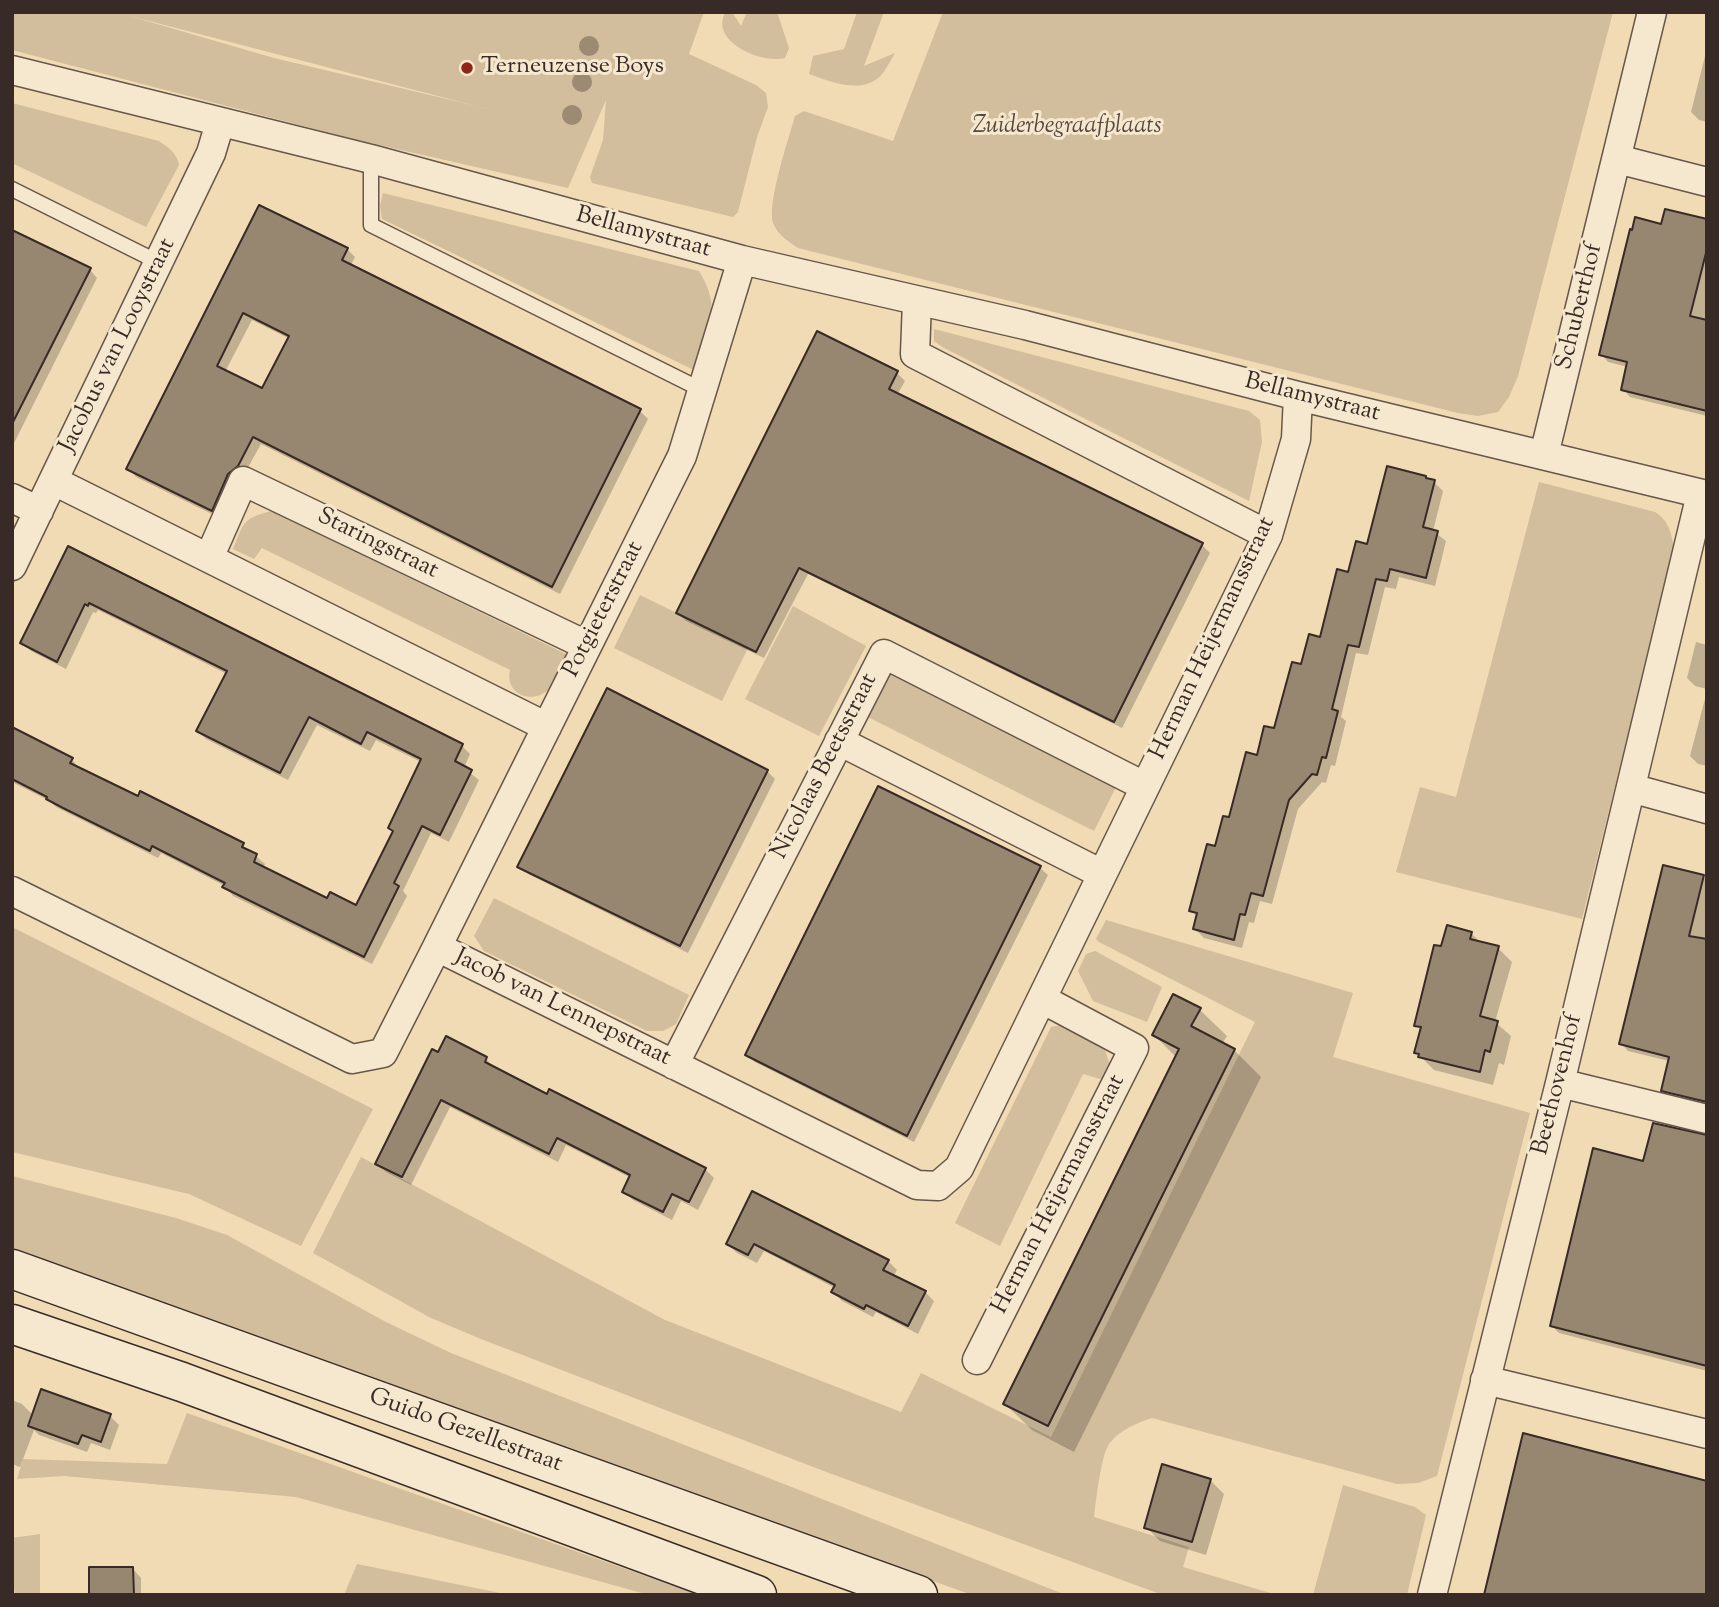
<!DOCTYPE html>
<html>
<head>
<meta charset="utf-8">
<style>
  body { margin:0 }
  #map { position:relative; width:1719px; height:1607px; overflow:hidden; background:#f1dbb4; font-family:"Sorts Mill Goudy",serif }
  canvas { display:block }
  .frame { position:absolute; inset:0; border:14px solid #382b27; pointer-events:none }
</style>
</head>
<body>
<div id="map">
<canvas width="1719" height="1607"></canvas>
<div class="frame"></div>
</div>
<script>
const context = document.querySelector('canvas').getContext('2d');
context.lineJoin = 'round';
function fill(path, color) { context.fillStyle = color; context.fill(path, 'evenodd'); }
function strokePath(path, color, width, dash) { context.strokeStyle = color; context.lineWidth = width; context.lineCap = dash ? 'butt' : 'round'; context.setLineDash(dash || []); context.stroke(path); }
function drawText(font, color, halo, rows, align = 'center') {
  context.font = font + ' "Sorts Mill Goudy",serif'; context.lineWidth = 6; context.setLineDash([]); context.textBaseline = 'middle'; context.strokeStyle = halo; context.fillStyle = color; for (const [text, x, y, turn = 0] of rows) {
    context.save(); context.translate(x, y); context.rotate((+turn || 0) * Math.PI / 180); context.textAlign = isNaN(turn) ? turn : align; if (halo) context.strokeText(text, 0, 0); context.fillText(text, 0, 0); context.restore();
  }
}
const green = new Path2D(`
  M 12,12 L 704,12 L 689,54 L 756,85 L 766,93 L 768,107 L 757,137 L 738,212 L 733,217 L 592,183 L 590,177 L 603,140 L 606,100 L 568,188 L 357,140 L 12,50 ZM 126,15 L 488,109 L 489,109 L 274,58 Z
  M 725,12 L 732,12 L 741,26 L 747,12 L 777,12 L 789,48 L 785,58 C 765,63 729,49 723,29 C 721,23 723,18 725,12 Z
  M 857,12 L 884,12 L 864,66 L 895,53 C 891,60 887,67 883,73 C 865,96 831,82 809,74 L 813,56 L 844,49 Z
  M 943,12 L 1613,12 L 1518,376 L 1509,397 L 1498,412 L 1478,416 L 1458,413 L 798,248 C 788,241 779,236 774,225 C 765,208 789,138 795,116 L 804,111 L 893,141 Z
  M 12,103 L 159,141 C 169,148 177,153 179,165 L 146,227 L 12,163 Z
  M 383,193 L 699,271 C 723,309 708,332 696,371 L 382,219 L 380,206 Z
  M 934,329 L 1249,411 L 1260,420 L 1262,442 L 1249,501 L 944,348 L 934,341 Z
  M 1539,482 L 1655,512 C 1669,521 1671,532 1674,548 L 1582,919 L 1396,872 L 1420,787 L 1456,797 Z
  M 272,511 L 568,655 C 563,666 557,681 549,689 C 532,706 504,693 510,670 L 262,548 L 254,559 L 233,549 C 244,522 243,518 272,511 Z
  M 640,595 L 748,648 L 722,701 L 614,648 Z
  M 793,606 L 866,646 L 819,736 L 745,699 Z
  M 884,668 L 1117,785 L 1094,831 L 862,714 Z
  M 494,898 L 689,995 L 676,1024 L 663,1031 L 647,1031 L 484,951 L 474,936 Z
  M 1106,920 L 1353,993 L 1333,1057 L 1530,1113 L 1437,1476 L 1418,1483 L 1397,1484 L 1152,1418 C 1136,1423 1113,1433 1106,1450 C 1100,1466 1096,1500 1094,1517 L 1189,1547 L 1183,1567 L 1277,1595 L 1163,1595 L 829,1473 L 481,1339 L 431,1318 L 313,1253 L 361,1157 L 665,1320 L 901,1412 L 921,1373 L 1051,1437 L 1255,1022 L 1099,942 L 1096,939 Z
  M 12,927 L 373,1109 L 301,1246 L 189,1194 L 12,1152 Z
  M 1095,951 L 1162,987 L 1147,1022 L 1093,1001 L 1078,971 L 1086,954 Z
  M 1066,1024 L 1105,1050 L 1112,1072 L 1107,1081 L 1083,1074 L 1000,1246 L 955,1223 L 1051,1027 Z
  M 12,1176 L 176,1218 L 227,1235 L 386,1322 L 451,1353 L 1066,1595 L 972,1595 L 12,1249 Z
  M 187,1413 L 699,1595 L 649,1595 L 296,1497 L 64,1476 L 17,1479 L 23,1459 L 167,1464 Z
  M 1343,1485 L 1415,1507 L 1426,1515 L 1407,1595 L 1313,1595 Z
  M 40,1534 L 40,1595 L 15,1595 L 12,1573 L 12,1538 Z
  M 357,1564 L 510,1595 L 344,1595 Z`);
const shadow = new Path2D(`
  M 1707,48 L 1707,122 L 1699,120 L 1691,112 Z
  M 260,207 L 347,249 L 355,257 L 350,267 L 640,411 L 648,419 L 560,594 L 261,444 L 220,518 L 136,477 L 129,469 ZM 252,320 L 290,339 L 263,390 L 225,372 Z
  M 1707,221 L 1707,416 L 1630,397 L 1623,389 L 1628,367 L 1608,362 L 1601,354 L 1663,226 Z
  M 12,232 L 90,270 L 97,278 L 12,447 Z
  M 897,373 L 905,381 L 897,395 L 1202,545 L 1210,553 L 1122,728 L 808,574 L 764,658 L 686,621 L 678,613 Z
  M 1428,480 L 1434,482 L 1443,491 L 1433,531 L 1446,541 L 1435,586 L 1399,577 L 1396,589 L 1385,587 L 1368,655 L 1356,653 L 1341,717 L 1346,721 L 1335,766 L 1331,765 L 1326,783 L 1322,782 L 1298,809 L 1272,904 L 1260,901 L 1254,923 L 1249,922 L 1242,948 L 1204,938 L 1195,929 L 1198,917 L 1191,910 L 1216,848 L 1259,757 L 1275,731 L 1303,666 L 1321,639 L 1349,574 L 1368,546 Z
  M 69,548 L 462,746 L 470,754 L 464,768 L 479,780 L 449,842 L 431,833 L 403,891 L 407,896 L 372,964 L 233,896 L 225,886 L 161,853 L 158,858 L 56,807 L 50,801 L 12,782 L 12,729 L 72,759 L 79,769 L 242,845 L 265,864 L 263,868 L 328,900 L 357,907 L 394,832 L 421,762 L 376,740 L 370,751 L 317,725 L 288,780 L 206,739 L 198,731 L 227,674 L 98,610 L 96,613 L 93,612 L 66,669 L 31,651 L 22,643 Z
  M 1696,642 L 1707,645 L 1707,689 L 1695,686 L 1687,678 Z
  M 608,690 L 767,771 L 775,779 L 688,953 L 528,874 L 520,866 Z
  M 1707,691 L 1707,766 L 1698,764 L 1690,756 Z
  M 879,788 L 1040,868 L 1048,875 L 914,1142 L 755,1062 L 747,1055 Z
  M 1664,867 L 1707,879 L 1707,1107 L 1670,1098 L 1663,1090 L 1669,1061 L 1628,1051 L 1621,1043 Z
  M 1471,933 L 1482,944 L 1498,948 L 1512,962 L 1495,1022 L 1511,1036 L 1504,1065 L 1499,1063 L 1493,1085 L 1434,1070 L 1416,1052 L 1422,1031 L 1416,1025 L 1442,948 Z
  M 1200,1010 L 1227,1036 L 1222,1044 L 1234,1050 L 1261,1077 L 1074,1452 L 1032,1430 L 1005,1404 L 1177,1058 L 1154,1035 Z
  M 433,1051 L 486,1059 L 494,1067 L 547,1096 L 705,1169 L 714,1178 L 698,1210 L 681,1201 L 672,1220 L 633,1200 L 624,1192 L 631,1178 L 566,1145 L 558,1162 L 450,1107 L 411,1185 L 386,1172 L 377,1164 Z
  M 1707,1137 L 1707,1371 L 1559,1333 L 1552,1326 L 1645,1163 Z
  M 753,1194 L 888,1261 L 897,1270 L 893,1277 L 925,1292 L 934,1301 L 918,1334 L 876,1312 L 873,1317 L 842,1301 L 833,1292 L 835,1288 L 764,1251 L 757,1263 L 737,1253 L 728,1244 Z
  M 12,1400 L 22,1404 L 33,1415 L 110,1416 L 119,1425 L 110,1450 L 91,1443 L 87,1452 L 39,1435 L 34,1430 L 20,1467 L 12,1464 Z
  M 1210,1480 L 1224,1494 L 1206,1555 L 1160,1541 L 1146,1527 Z
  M 133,1569 L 141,1578 L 141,1594 L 150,1595 L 91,1595 Z`);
const building = new Path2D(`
  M 259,205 L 348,248 L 342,260 L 641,409 L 552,587 L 253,437 L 238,466 L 228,474 L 212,511 L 126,469 ZM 243,313 L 289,336 L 262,388 L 217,366 Z
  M 1665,209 L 1707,219 L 1707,249 L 1690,316 L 1707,320 L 1707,411 L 1621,390 L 1627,362 L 1599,355 L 1630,229 L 1632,230 L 1635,217 L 1661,224 Z
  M 12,230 L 91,268 L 12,424 Z
  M 817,331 L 898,371 L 889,389 L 1203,543 L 1114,722 L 799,568 L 756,652 L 676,613 Z
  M 1387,466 L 1426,476 L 1426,478 L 1435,480 L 1423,527 L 1438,531 L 1426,578 L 1390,569 L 1387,581 L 1376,579 L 1359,647 L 1348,645 L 1332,709 L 1338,711 L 1326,758 L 1322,757 L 1317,775 L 1312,774 L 1289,800 L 1263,896 L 1251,893 L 1245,915 L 1240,914 L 1234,940 L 1193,929 L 1197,913 L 1189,911 L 1207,844 L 1215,846 L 1223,816 L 1229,817 L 1246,752 L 1257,755 L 1264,726 L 1274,728 L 1292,662 L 1301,664 L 1309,634 L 1320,637 L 1337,569 L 1348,572 L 1356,541 L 1367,544 Z
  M 68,546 L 463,744 L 455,761 L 472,770 L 440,835 L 422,826 L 394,883 L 399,886 L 364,957 L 222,887 L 225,883 L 152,846 L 150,851 L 63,808 L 46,799 L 47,797 L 12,779 L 12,727 L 73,758 L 70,763 L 138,796 L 140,791 L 244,843 L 242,847 L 257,854 L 254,862 L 327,898 L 330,892 L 356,905 L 393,831 L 388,828 L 421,759 L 367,732 L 361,744 L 309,717 L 280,773 L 196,731 L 227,671 L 89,603 L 88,606 L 85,604 L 57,662 L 20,643 Z
  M 607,688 L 768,770 L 680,946 L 517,867 Z
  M 878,786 L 1041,866 L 907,1136 L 745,1055 Z
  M 1663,865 L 1704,875 L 1689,936 L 1707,939 L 1707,1102 L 1661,1091 L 1669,1057 L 1619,1044 Z
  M 1447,925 L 1472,932 L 1470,939 L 1499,946 L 1480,1016 L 1498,1021 L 1490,1052 L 1485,1050 L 1480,1072 L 1418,1057 L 1419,1054 L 1414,1053 L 1421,1027 L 1414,1026 L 1434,945 L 1441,946 Z
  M 1173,994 L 1201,1008 L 1191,1026 L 1235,1049 L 1048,1426 L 1003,1404 L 1179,1049 L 1152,1035 Z
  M 446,1036 L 487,1057 L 485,1062 L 547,1094 L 549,1089 L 706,1168 L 689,1202 L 672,1194 L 663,1212 L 622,1192 L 630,1175 L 557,1138 L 549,1154 L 441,1100 L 402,1177 L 375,1164 L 432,1049 L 438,1052 Z
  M 1653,1123 L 1707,1135 L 1707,1366 L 1550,1326 L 1593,1148 L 1643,1161 Z
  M 752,1191 L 889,1260 L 883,1270 L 926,1291 L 908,1326 L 866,1305 L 864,1309 L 831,1292 L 835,1285 L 754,1244 L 748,1255 L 726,1244 Z
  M 41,1389 L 111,1414 L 101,1442 L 82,1435 L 78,1444 L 28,1426 Z
  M 1523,1433 L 1707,1481 L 1707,1595 L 1484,1595 Z
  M 1162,1464 L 1211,1479 L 1192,1542 L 1144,1528 Z
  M 89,1567 L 133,1567 L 134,1595 L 89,1595 Z`);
const lane = new Path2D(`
  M 371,159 L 371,225 L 704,391
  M 12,189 L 160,263`);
const street = new Path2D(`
  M 12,70 L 371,159 L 742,260 L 1025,325 L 1298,396 L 1707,495
  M 1617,159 L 1707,182
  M 917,301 L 915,354 L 1268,535
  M 1544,455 L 1652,12
  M 54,481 L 547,727
  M 12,498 L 39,511
  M 209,558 L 243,481 L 586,645
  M 12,566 L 211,153 L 220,123
  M 839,741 L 1102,874
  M 1631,788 L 1707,809
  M 12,891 L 352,1059 L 383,1053 L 437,947 L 917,1185 L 938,1186 L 959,1168 L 1268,535 L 1296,439 L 1298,396
  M 437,947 L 682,456 L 742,260
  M 674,1065 L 884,654 L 1144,786
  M 1560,1083 L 1707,1119
  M 977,1360 L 1134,1048 L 1042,999
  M 1485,1380 L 1707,1434
  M 1432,1595 L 1560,1083 L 1701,494`);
const secondary = new Path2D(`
  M 12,1269 L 918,1595
  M 12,1324 L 182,1382 L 757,1595`);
const trees = [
  [589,46],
  [582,82],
  [572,115]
];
const markers = [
  [467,68,7,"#8f2418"]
];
const poiNames = [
  ["Terneuzense Boys",481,68]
];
const parkNames = [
  ["Zuiderbegraafplaats",1067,128]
];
const streetNames = [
  ["Bellamystraat",643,234,15],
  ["Schuberthof",1581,307,-76],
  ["Jacobus van Looystraat",119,346,-64],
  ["Bellamystraat",1312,399,14],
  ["Staringstraat",377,545,26],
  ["Potgieterstraat",605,610,-63],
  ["Herman Heijermansstraat",1214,639,-65],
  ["Nicolaas Beetsstraat",826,767,-63],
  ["Jacob van Lennepstraat",562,1009,26],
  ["Beethovenhof",1559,1085,-76],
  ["Herman Heijermansstraat",1060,1195,-63],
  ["Guido Gezellestraat",465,1432,20]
];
fill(green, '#d2bd9c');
fill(shadow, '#0003');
fill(building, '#988770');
strokePath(building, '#382b27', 2);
strokePath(lane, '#66574a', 17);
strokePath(street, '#66574a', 31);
strokePath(secondary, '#382b27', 41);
strokePath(lane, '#f6e8ce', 14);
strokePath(street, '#f6e8ce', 28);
strokePath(secondary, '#f6e8ce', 38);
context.fillStyle = '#9c8a73';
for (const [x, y] of trees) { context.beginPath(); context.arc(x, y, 10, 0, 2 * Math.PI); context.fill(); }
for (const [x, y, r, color] of markers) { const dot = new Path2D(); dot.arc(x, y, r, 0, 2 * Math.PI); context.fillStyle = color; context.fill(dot); strokePath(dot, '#f6e8ce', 2.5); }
drawText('24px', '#382b27', '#f6e8ce', poiNames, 'left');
drawText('italic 24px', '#57483e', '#f6e8ce', parkNames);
drawText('24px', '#382b27', '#f6e8ce', streetNames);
</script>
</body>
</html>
